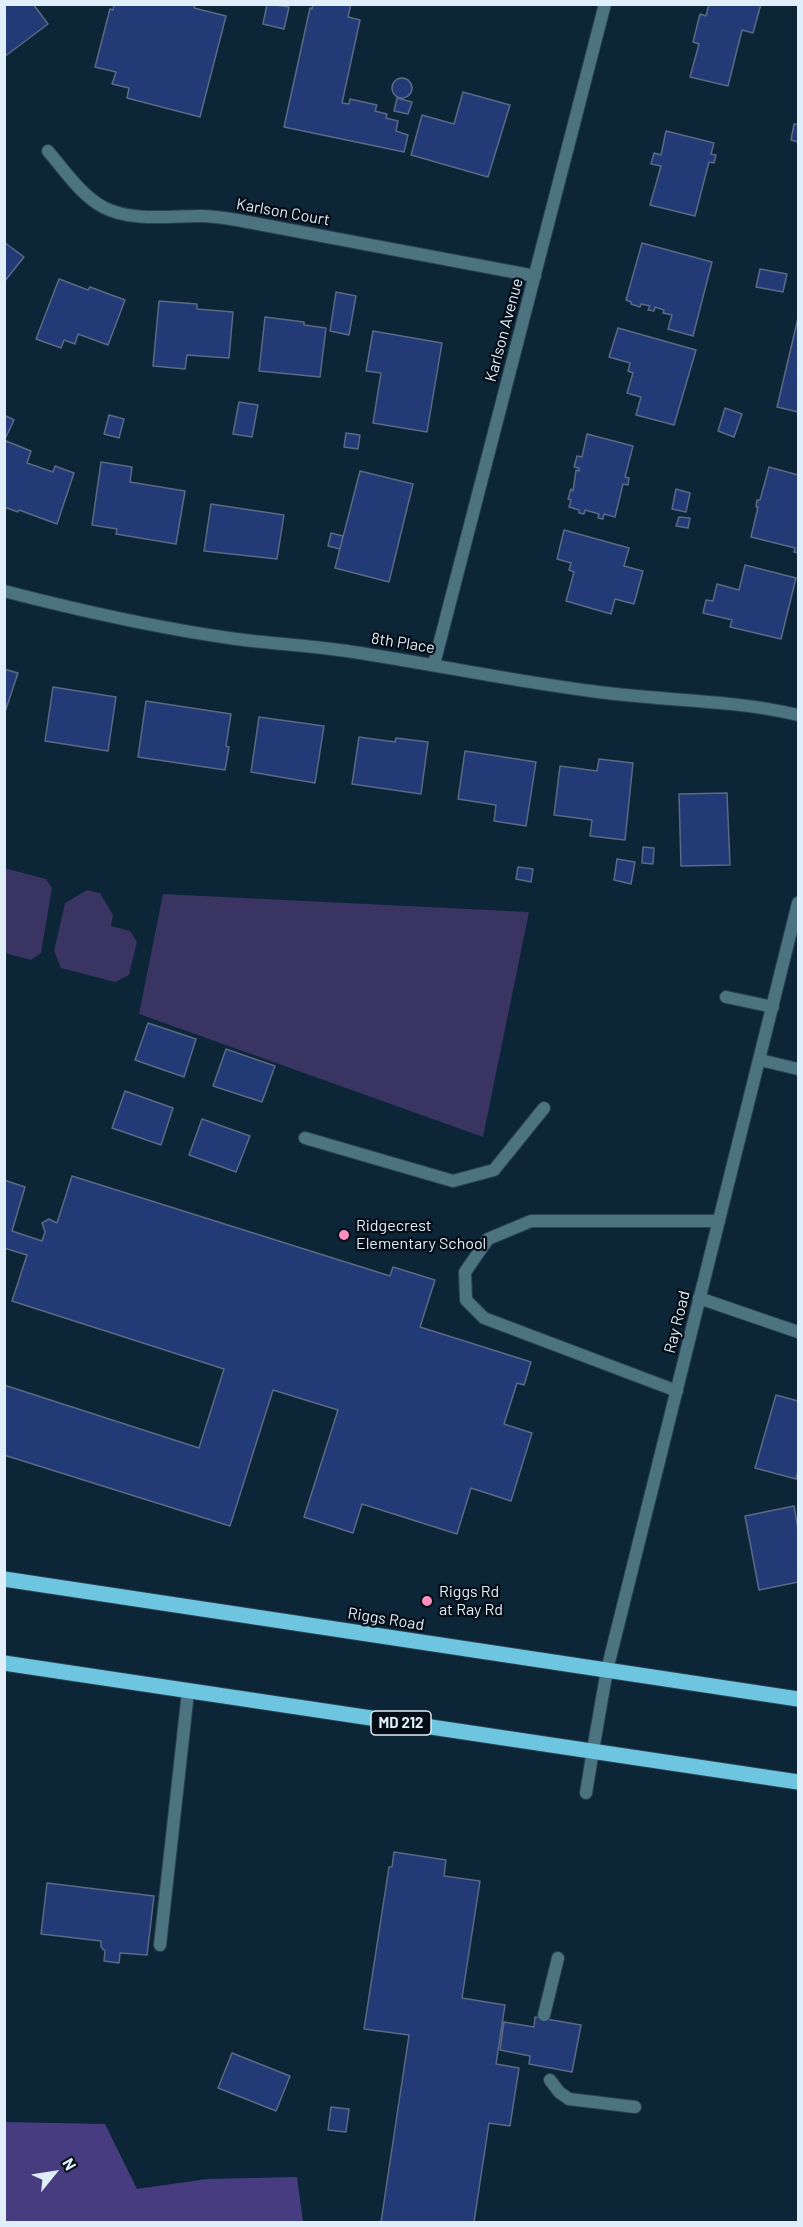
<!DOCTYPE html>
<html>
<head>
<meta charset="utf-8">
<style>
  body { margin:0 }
  #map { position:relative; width:803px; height:2227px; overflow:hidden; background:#0c2537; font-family:Barlow,sans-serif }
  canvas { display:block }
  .frame { position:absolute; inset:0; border:6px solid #e0eefa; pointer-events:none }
  .north { position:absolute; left:24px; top:2143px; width:60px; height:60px; -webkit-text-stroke:4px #040d15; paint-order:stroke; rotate:60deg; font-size:16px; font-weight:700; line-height:24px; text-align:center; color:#e0eefa }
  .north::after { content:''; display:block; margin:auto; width:21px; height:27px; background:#e0eefa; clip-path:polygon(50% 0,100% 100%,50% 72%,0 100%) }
</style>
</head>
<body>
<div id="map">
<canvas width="803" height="2227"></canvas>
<div class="frame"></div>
<div class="north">N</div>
</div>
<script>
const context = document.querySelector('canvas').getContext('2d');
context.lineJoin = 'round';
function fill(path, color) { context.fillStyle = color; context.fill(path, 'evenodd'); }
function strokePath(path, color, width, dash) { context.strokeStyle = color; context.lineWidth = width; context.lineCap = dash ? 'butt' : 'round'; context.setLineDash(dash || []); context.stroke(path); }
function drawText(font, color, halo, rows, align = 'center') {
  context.font = font + ' Barlow,sans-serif'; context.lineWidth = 4.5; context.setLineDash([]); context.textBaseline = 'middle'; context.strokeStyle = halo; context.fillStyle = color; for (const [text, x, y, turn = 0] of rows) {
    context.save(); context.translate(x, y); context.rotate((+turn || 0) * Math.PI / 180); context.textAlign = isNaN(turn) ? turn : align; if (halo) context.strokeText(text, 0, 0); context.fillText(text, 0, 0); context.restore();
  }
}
const green = new Path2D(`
  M 4,868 L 46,879 L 52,888 L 41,953 L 31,960 L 5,953 Z
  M 87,890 L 100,893 L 113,915 L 111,926 L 130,931 L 137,942 L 129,975 L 115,982 L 61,968 L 54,951 L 65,903 Z
  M 163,894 L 529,912 L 483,1137 L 139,1014 Z`);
const forest = new Path2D(`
  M 5,2122 L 105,2124 L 137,2189 L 207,2179 L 297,2177 L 303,2222 L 5,2222 Z`);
const building = new Path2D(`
  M 4,4 L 33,4 L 48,24 L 4,57 Z
  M 114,4 L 195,4 L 194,8 L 226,16 L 200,117 L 127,98 L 129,88 L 112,84 L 116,72 L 95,67 L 110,9 L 113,10 Z
  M 267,4 L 289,7 L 284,29 L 263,24 Z
  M 313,4 L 351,4 L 348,17 L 360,20 L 342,103 L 349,104 L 350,99 L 377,105 L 375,111 L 387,114 L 386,118 L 398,121 L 396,131 L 408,135 L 404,152 L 284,127 L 310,8 L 312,9 Z
  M 709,4 L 761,4 L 753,33 L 742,30 L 728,86 L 690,77 L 699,44 L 693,42 L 700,14 L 706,16 Z
  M392 88a10 10 0 1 1 20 0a10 10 0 1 1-20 0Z
  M 463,92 L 510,105 L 488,177 L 411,155 L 422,115 L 454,124 Z
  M 397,98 L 412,102 L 408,114 L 394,111 Z
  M 794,124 L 798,124 L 798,142 L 791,140 Z
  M 666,131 L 714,143 L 711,154 L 716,155 L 714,163 L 709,162 L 695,216 L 650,205 L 661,166 L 651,164 L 654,153 L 661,155 Z
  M 4,242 L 24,257 L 4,282 Z
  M 642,243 L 712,262 L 693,336 L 668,329 L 672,315 L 663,313 L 664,310 L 655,307 L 654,311 L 648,310 L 650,306 L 641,304 L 640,307 L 631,304 L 631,302 L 626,300 Z
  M 760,269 L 787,274 L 783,292 L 756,287 Z
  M 59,279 L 88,290 L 90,287 L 125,300 L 108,345 L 78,334 L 75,344 L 64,340 L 61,348 L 36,339 Z
  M 336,292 L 356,296 L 349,335 L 330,331 Z
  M 159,301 L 197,304 L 197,309 L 233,312 L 229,358 L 187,355 L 185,369 L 153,366 Z
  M 265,317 L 304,322 L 304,325 L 326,328 L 320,377 L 259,371 Z
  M 798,318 L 798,412 L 777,407 Z
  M 618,328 L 696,350 L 674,425 L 636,415 L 641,397 L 627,393 L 633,373 L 628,371 L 630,363 L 609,357 Z
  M 373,331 L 442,343 L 427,432 L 373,423 L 381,373 L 366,371 Z
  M 239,402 L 258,405 L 252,437 L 233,434 Z
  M 725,408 L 742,414 L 734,437 L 718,431 Z
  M 4,415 L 14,420 L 4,441 Z
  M 109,415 L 124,419 L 119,438 L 104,434 Z
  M 346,433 L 360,435 L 358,449 L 344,447 Z
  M 587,434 L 633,446 L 625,477 L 629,478 L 628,485 L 623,484 L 615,517 L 604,514 L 603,519 L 598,518 L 599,514 L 585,510 L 584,514 L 579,513 L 579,510 L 569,507 L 571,500 L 568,499 L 571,489 L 573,491 L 576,470 L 579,471 L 579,468 L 574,467 L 577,456 L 582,457 Z
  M 6,441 L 31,451 L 27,463 L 53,472 L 55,466 L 74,473 L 57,524 L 19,510 L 18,512 L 4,507 L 4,446 Z
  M 101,462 L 132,467 L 130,482 L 185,491 L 176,544 L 116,534 L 117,529 L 92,525 Z
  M 769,467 L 798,475 L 798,553 L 794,552 L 795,548 L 751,537 L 758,507 L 756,507 L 757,500 L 760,500 Z
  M 360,471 L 413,484 L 389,582 L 335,568 Z
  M 676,489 L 690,493 L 686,512 L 672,509 Z
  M 211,504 L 284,515 L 277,559 L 204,551 Z
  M 679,517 L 690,518 L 688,528 L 676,526 Z
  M 564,530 L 629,548 L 624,566 L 643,571 L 634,604 L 615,599 L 611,614 L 566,601 L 574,572 L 569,570 L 571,563 L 557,559 Z
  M 331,533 L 343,536 L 340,549 L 328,546 Z
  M 745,565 L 796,578 L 781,639 L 730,627 L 732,620 L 703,613 L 706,600 L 713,601 L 717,584 L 739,590 Z
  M 4,669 L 18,673 L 4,715 Z
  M 53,687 L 116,697 L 108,751 L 45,741 Z
  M 146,701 L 231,714 L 226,746 L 229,747 L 225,770 L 138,757 Z
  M 259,717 L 324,726 L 315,783 L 251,772 Z
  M 359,737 L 395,742 L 396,738 L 428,742 L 421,794 L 352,784 Z
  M 465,751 L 536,762 L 526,826 L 494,821 L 496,805 L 458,799 Z
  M 599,759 L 633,763 L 625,840 L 590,836 L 592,820 L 554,815 L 560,766 L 597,771 Z
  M 727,793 L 730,865 L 681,866 L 679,794 Z
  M 643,847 L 654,848 L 653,864 L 642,863 Z
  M 617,859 L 635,862 L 631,884 L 614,880 Z
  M 518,867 L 533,869 L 531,882 L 516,879 Z
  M 148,1023 L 196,1039 L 184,1077 L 135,1060 Z
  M 226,1049 L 275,1066 L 262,1102 L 213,1086 Z
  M 125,1091 L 173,1108 L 161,1145 L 112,1128 Z
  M 202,1119 L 250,1136 L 236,1172 L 189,1155 Z
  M 72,1176 L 390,1276 L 393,1267 L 435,1280 L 420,1327 L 531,1362 L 524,1385 L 517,1383 L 504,1424 L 532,1433 L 511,1501 L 471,1488 L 457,1534 L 362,1504 L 353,1533 L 304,1517 L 338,1410 L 273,1390 L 230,1526 L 4,1455 L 4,1385 L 199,1448 L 224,1369 L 12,1301 L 27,1255 L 4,1248 L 4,1180 L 25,1187 L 12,1231 L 42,1241 L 45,1232 L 42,1223 L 49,1219 L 57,1223 Z
  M 776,1395 L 798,1401 L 798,1470 L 796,1479 L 755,1468 Z
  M 794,1506 L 798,1529 L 798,1582 L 759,1590 L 745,1516 Z
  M 394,1852 L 446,1860 L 444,1876 L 480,1881 L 462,1998 L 505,2005 L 496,2064 L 519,2068 L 510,2126 L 489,2123 L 474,2222 L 381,2222 L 409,2035 L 364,2029 L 389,1867 L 392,1867 Z
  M 47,1883 L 154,1896 L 147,1955 L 120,1953 L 119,1963 L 104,1961 L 105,1951 L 101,1947 L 101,1941 L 41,1934 Z
  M 535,2017 L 581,2025 L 572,2072 L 529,2064 L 530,2056 L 500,2050 L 504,2022 L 534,2027 Z
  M 232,2053 L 290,2076 L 276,2111 L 218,2088 Z
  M 331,2107 L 349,2109 L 346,2132 L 328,2130 Z`);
const service = new Path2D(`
  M 726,997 L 773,1007
  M 305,1138 L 453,1181 L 494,1170 L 544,1108
  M 699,1298 L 798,1332
  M 677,1391 L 484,1318 L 466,1300 L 465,1272 L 488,1239 L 531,1221 L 719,1221
  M 586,1793 L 593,1750
  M 160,1945 L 188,1692
  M 544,2015 L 558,1958
  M 550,2080 L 559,2092 L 569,2099 L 635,2107`);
const minor = new Path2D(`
  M 48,151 C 64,170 81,195 103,207 C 131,222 170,216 200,216 C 212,216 225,218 237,220 L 535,276
  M 4,591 C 81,611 157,628 236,639 C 275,644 314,646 353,652 C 433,664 511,681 591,691 C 660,701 731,699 798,715
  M 434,664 L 605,4
  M 760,1060 L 798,1069`);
const tertiary = new Path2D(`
  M 593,1750 L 607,1670 L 798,903`);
const primary = new Path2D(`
  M 4,1579 L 798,1699
  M 4,1663 L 798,1782`);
const markers = [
  [344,1235,6,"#fe8ebe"],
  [427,1601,6,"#fe8ebe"]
];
const shields = [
  [401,1723,60]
];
const shieldNames = [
  ["MD 212",401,1723]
];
const streetNames = [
  ["Karlson Court",283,212,10],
  ["Karlson Avenue",504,330,-75],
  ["8th Place",403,643,9],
  ["Ray Road",677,1322,-76],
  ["Riggs Road",386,1619,9]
];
const poiNames = [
  ["Ridgecrest",356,1226],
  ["Elementary School",356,1244],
  ["Riggs Rd",439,1592],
  ["at Ray Rd",439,1610]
];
fill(green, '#393462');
fill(forest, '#463c7f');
fill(building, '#223b77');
strokePath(building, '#5c6984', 1.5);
strokePath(service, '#2a4152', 14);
strokePath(minor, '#2a4152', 14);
strokePath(tertiary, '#2a4152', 14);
strokePath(primary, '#2a4152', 17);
strokePath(service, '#4b7380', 12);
strokePath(minor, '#4b7380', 12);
strokePath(tertiary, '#4b7380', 12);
strokePath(primary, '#6ec5e0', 15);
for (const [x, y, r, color] of markers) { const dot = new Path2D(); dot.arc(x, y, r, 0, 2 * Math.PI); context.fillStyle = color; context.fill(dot); strokePath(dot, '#040d15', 2); }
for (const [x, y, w] of shields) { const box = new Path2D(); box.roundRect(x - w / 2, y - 12, w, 24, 4.5); context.fillStyle = '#040d15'; context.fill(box); strokePath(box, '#e0eefa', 1.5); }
drawText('bold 15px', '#e0eefa', null, shieldNames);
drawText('16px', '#e0eefa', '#040d15', streetNames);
drawText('16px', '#e0eefa', '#040d15', poiNames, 'left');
</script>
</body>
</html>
